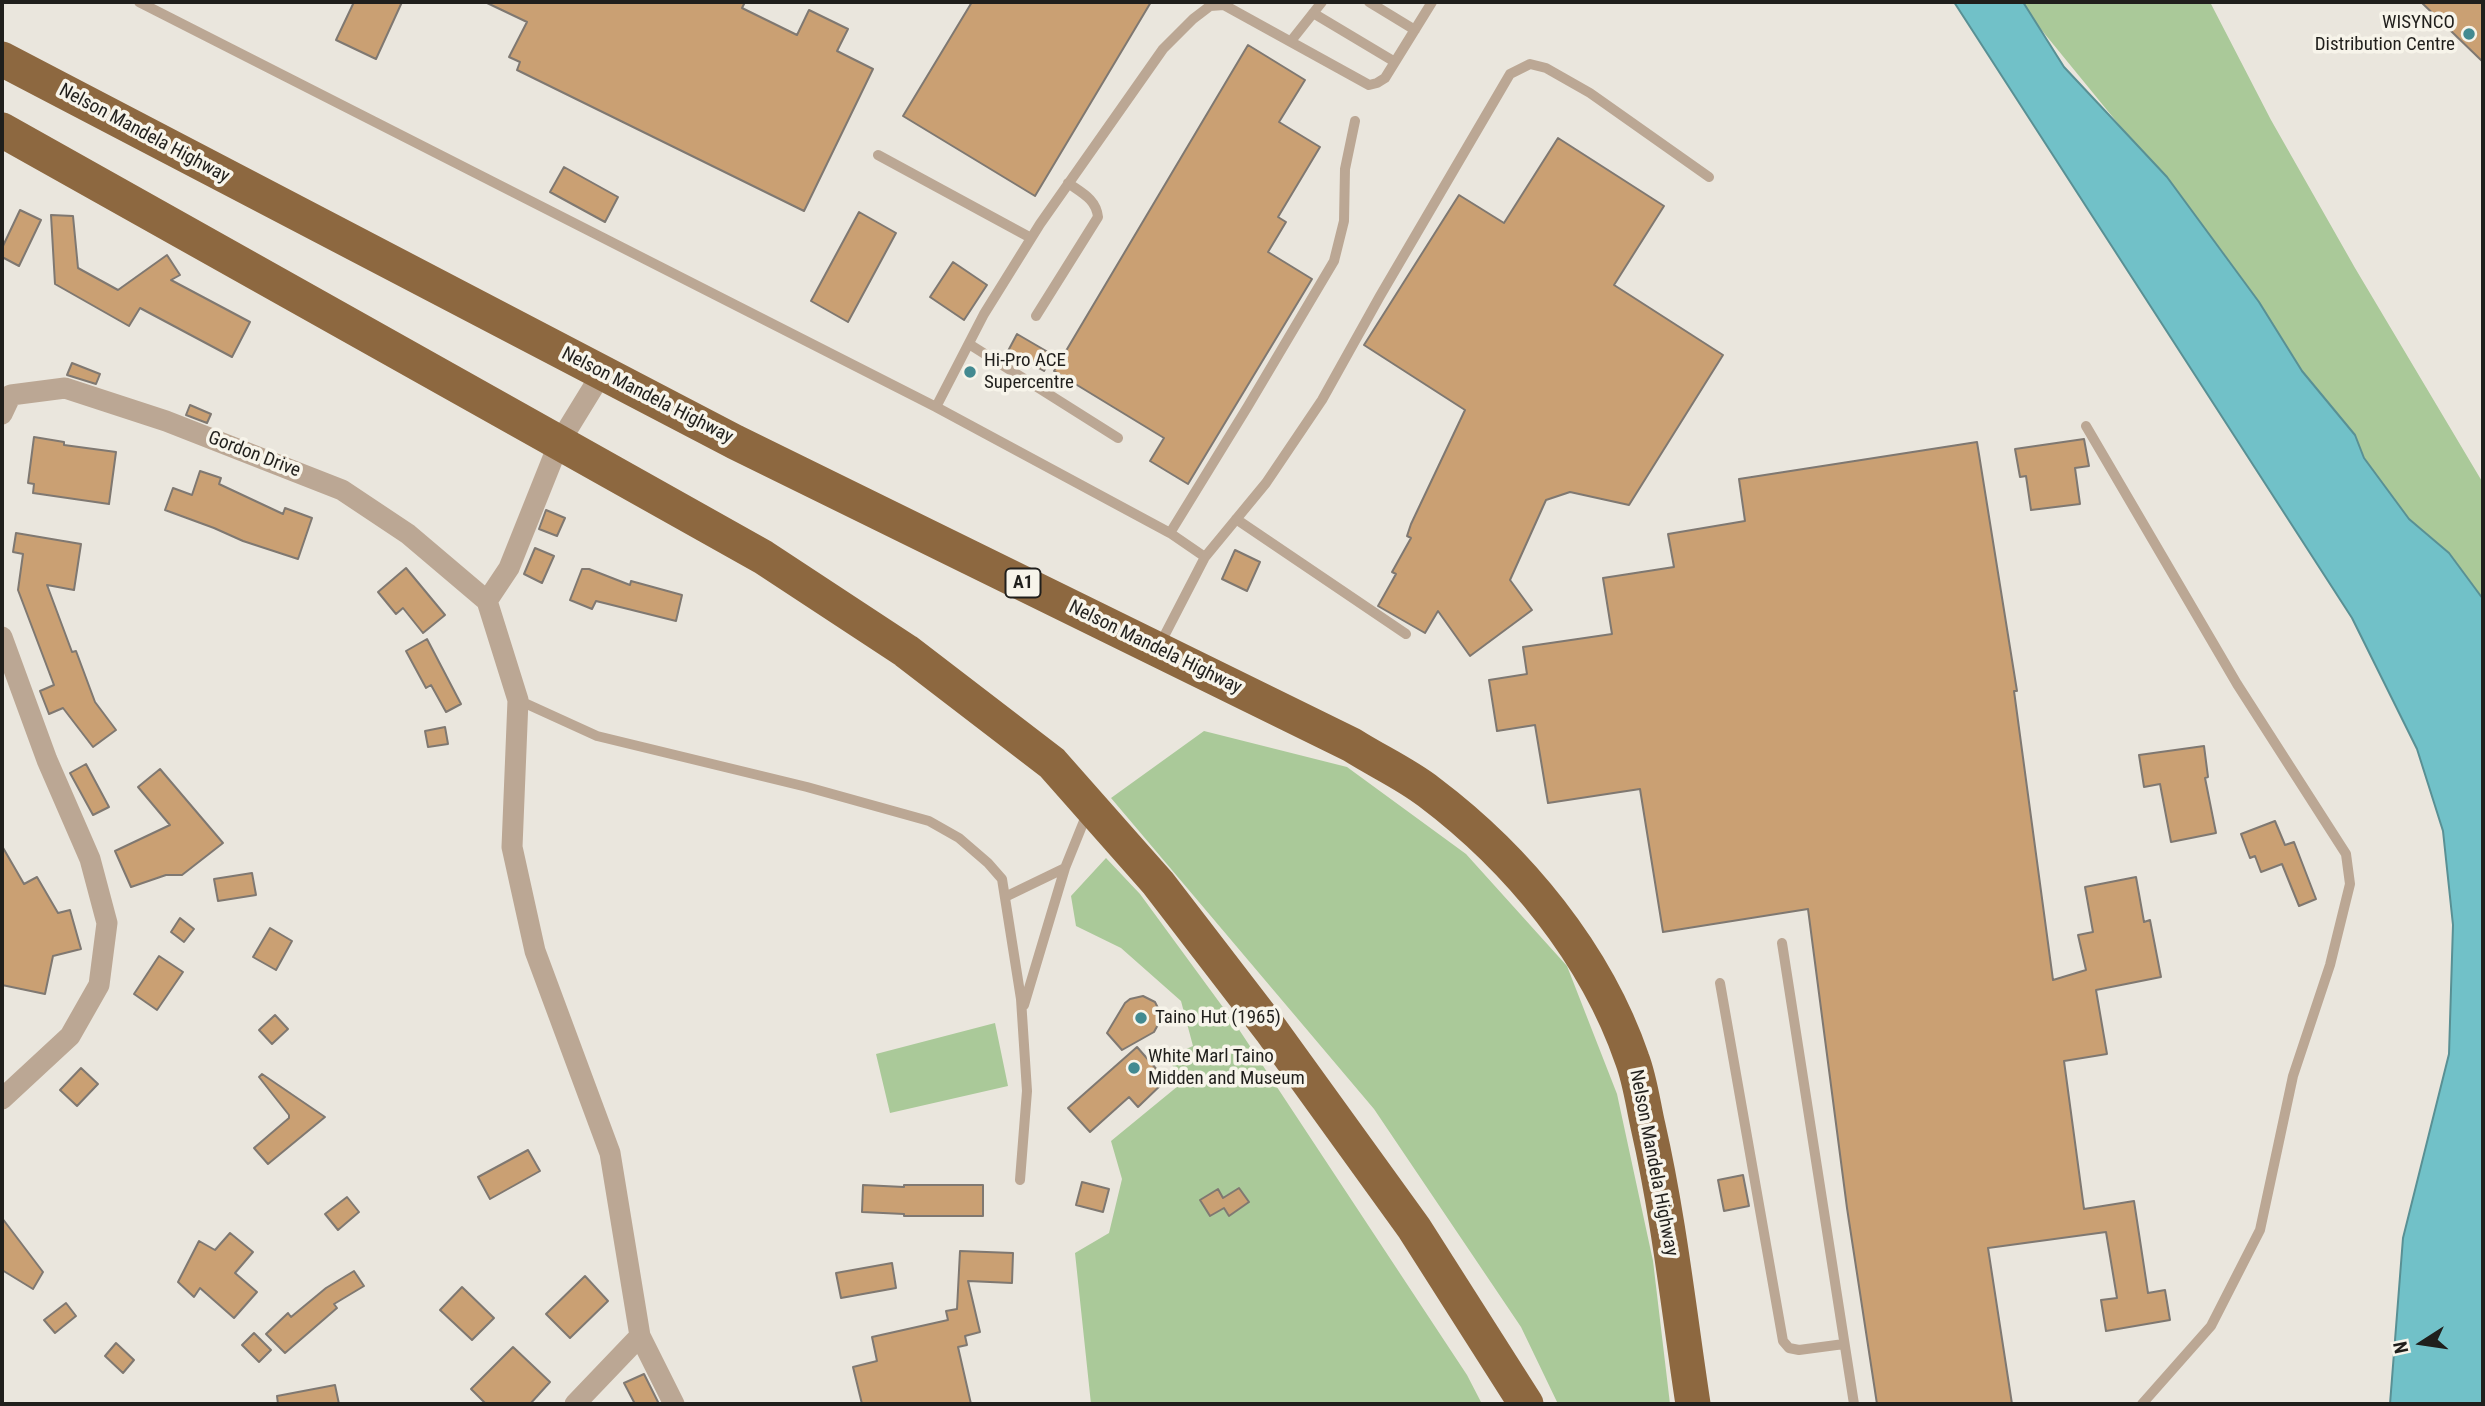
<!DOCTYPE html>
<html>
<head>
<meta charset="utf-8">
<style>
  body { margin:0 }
  #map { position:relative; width:2485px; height:1406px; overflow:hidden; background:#eae6dd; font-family:"Roboto Condensed",sans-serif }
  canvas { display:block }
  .frame { position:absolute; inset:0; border:4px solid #201f1c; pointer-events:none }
  .north { position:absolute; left:2387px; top:1308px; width:70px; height:70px; -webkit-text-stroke:5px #f7f4ea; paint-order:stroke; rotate:258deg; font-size:19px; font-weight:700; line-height:28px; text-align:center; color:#201f1c }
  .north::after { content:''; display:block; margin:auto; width:24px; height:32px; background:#201f1c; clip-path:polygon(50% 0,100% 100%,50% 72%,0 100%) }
</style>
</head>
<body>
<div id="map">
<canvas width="2485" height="1406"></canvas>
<div class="frame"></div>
<div class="north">N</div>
</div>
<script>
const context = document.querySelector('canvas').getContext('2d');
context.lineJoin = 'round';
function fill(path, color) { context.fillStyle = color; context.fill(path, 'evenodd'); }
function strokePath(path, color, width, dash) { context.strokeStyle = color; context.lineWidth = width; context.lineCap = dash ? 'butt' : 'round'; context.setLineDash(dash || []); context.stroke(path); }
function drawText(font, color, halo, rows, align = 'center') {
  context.font = font + ' "Roboto Condensed",sans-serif'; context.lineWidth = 7; context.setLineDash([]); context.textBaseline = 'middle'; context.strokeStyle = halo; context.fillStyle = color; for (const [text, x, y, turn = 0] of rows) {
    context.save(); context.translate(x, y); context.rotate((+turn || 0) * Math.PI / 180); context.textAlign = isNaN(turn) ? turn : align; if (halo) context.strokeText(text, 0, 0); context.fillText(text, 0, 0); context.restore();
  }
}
const green = new Path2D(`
  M 2023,2 L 2210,2 L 2271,120 L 2355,268 L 2483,483 L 2483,599 L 2449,553 L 2409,519 L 2364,458 L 2355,435 L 2302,371 L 2259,302 L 2219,247 L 2035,22 Z
  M 1204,731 L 1347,767 L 1466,854 L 1567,966 L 1617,1094 L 1653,1261 L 1670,1404 L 1558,1404 L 1521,1327 L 1374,1109 L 1111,798 Z
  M 1106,858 L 1140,894 L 1236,1025 L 1467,1375 L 1482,1404 L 1091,1404 L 1075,1253 L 1109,1233 L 1122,1179 L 1111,1141 L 1178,1086 L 1170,1056 L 1193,1046 L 1181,1001 L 1121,948 L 1076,926 L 1071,896 Z
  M 995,1023 L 1008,1086 L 890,1113 L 876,1054 Z`);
const water = new Path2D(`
  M 1954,2 L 2023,2 L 2064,67 L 2167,177 L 2259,302 L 2302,371 L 2355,435 L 2364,458 L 2409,519 L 2449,553 L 2483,599 L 2483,1404 L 2390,1404 L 2403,1238 L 2449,1054 L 2453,925 L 2443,831 L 2417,749 L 2352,618 Z`);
const building = new Path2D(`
  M 354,2 L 402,2 L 376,59 L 336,40 Z
  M 485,2 L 745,2 L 742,8 L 797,35 L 809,10 L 848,29 L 837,51 L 873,69 L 804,211 L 517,70 L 520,62 L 509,57 L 527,22 Z
  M 972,2 L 1151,2 L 1035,196 L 903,116 Z
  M 2421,2 L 2483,2 L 2483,62 Z
  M 1248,45 L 1305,80 L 1279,122 L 1320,147 L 1278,217 L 1286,222 L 1268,252 L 1312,279 L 1188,484 L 1150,461 L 1164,438 L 1054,371 Z
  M 1558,138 L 1664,206 L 1614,285 L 1723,355 L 1629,505 L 1570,492 L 1546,500 L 1510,580 L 1532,610 L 1470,656 L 1438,611 L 1425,633 L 1378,606 L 1396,574 L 1392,572 L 1411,538 L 1407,536 L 1411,524 L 1465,410 L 1364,345 L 1459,195 L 1504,223 Z
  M 564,167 L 618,197 L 605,222 L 550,192 Z
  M 20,210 L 41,220 L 19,266 L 2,257 L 2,248 Z
  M 859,212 L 896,233 L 848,322 L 811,301 Z
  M 51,215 L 73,216 L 78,268 L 118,290 L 167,255 L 180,275 L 171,280 L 250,322 L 232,357 L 140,308 L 129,326 L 55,284 Z
  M 953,262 L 987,285 L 964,320 L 930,297 Z
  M 1017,334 L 1053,355 L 1044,371 L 1008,351 Z
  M 72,363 L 100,374 L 96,384 L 67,375 Z
  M 190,405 L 211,414 L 207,423 L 186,415 Z
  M 34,437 L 64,442 L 64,445 L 116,452 L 109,504 L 33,493 L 34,484 L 28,483 Z
  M 2084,439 L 2089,466 L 2075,468 L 2080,504 L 2031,510 L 2026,476 L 2020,477 L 2015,449 Z
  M 1977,442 L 2017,691 L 2014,691 L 2053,980 L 2086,970 L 2078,935 L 2093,932 L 2085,887 L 2136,877 L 2144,922 L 2150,920 L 2161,977 L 2096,990 L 2107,1054 L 2064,1061 L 2084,1209 L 2134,1201 L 2148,1293 L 2165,1290 L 2170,1320 L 2106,1331 L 2101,1300 L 2117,1298 L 2106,1232 L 1988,1248 L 2012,1404 L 1877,1404 L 1847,1208 L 1808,909 L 1663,932 L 1640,789 L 1548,803 L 1535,725 L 1497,731 L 1489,680 L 1527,674 L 1523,647 L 1612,634 L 1603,578 L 1674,567 L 1668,534 L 1745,521 L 1739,479 Z
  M 200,471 L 221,478 L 219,484 L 283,514 L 285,508 L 312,518 L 298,559 L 243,541 L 214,528 L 165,510 L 173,488 L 192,495 Z
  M 546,510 L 565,518 L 557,536 L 539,529 Z
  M 16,533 L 81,544 L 74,590 L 47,585 L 72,652 L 76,651 L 95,702 L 116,730 L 93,747 L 63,708 L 49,714 L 40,691 L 54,685 L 18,590 L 23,554 L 13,552 Z
  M 535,548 L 554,556 L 542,583 L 524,574 Z
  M 1235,550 L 1260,562 L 1247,591 L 1222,579 Z
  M 406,568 L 445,615 L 423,633 L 403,608 L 396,614 L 378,592 Z
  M 582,569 L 589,569 L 630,585 L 631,581 L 682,595 L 676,621 L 596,601 L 592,609 L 570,600 Z
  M 427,639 L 461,704 L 446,712 L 431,685 L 426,688 L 406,651 Z
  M 445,727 L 448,744 L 428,747 L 425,731 Z
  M 2204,746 L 2208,777 L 2205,778 L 2216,833 L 2171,842 L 2160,784 L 2144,787 L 2139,755 Z
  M 86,764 L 109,807 L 93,815 L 70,773 Z
  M 160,769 L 223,843 L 182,875 L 166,875 L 131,887 L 115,851 L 170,825 L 138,787 Z
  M 2275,821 L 2285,845 L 2294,842 L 2316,899 L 2299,906 L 2282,864 L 2261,872 L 2255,856 L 2250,858 L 2241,834 Z
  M 2,846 L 24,884 L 37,877 L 58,913 L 70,910 L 81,949 L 53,956 L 45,994 L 2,985 Z
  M 252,873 L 256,895 L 218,901 L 214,879 Z
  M 180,918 L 194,929 L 184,942 L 171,932 Z
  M 270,928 L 292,941 L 276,970 L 253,957 Z
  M 159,956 L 183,972 L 157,1010 L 134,994 Z
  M 1143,996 L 1155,1002 L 1161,1014 L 1160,1021 L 1154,1032 L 1122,1050 L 1107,1033 L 1125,1003 L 1130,999 Z
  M 275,1015 L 288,1029 L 272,1044 L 259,1030 Z
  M 1137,1047 L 1166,1080 L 1138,1107 L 1129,1097 L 1090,1132 L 1068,1108 Z
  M 81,1068 L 98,1084 L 77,1106 L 60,1090 Z
  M 262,1074 L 325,1117 L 268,1164 L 254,1148 L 289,1118 L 289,1115 L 259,1077 Z
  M 528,1150 L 540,1171 L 490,1199 L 478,1177 Z
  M 1743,1175 L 1749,1206 L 1724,1211 L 1718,1180 Z
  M 1082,1182 L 1109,1189 L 1103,1212 L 1076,1205 Z
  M 863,1185 L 904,1187 L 904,1185 L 983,1185 L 983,1216 L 904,1216 L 904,1214 L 862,1212 Z
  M 1239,1188 L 1249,1202 L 1229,1216 L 1224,1208 L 1210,1216 L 1200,1200 L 1218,1189 L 1223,1198 Z
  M 347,1197 L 359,1212 L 338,1230 L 325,1214 Z
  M 2,1218 L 43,1272 L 33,1289 L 2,1270 Z
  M 230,1233 L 253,1252 L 235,1273 L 257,1292 L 234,1318 L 200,1288 L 194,1297 L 178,1282 L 199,1241 L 215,1250 Z
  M 960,1251 L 1013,1253 L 1012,1283 L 968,1281 L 980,1332 L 965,1336 L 967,1345 L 958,1347 L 971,1404 L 862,1404 L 853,1367 L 877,1361 L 872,1337 L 948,1320 L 946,1311 L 957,1309 Z
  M 892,1263 L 896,1288 L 841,1298 L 836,1273 Z
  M 354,1271 L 364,1286 L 334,1304 L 337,1308 L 285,1353 L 266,1334 L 288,1313 L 291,1317 L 326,1288 Z
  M 585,1276 L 608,1301 L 570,1338 L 546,1314 Z
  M 462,1287 L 494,1318 L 472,1340 L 440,1310 Z
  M 66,1303 L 76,1316 L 55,1333 L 44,1320 Z
  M 254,1333 L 271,1350 L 259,1362 L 242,1345 Z
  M 116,1343 L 134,1360 L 123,1373 L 105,1356 Z
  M 513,1347 L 550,1382 L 530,1404 L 486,1404 L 471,1389 Z
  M 644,1374 L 659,1404 L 635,1404 L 624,1383 Z
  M 335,1385 L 339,1404 L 278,1404 L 277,1396 Z`);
const service = new Path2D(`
  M 139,2 L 936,407 L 1170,533 L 1205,557 L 1159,646
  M 1369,2 L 1415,30
  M 1313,13 L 1395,62
  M 1291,41 L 1322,2
  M 878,155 L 1031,238
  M 1036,316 L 1098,217 C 1096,199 1082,193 1068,183
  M 969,344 L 1118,438
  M 936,407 L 984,314 L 1040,224 L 1163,49 L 1193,19 L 1210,6 L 1224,5 L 1369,85 L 1377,83 L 1385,78 L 1432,2
  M 2086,426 L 2237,684 L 2346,854 L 2350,884 L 2330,965 L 2293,1076 L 2260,1230 L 2211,1326 L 2142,1404
  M 1236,519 L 1406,634
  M 1170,533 L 1248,406 L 1334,261 L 1344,221 L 1345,169 L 1355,121
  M 1205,557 L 1266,483 L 1322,400 L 1380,296 L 1510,74 L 1530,64 L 1546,68 L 1590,93 L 1709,177
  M 518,700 L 597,736 L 807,787 L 929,821 L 959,838 L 988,863 L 1002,879 L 1021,999 L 1027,1091 L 1020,1180
  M 1005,897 L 1065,868
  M 1782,943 L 1854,1404
  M 1720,983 L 1783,1341 L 1789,1348 L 1799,1350 L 1844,1344
  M 1024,1005 L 1065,868 L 1088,811`);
const minor = new Path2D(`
  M 2,414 L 11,395 L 65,388 L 166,421 L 342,490 L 408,534 L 487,601
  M 2,637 L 47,760 L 90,859 L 107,923 L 99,985 L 70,1036 L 2,1099
  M 640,1336 L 674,1404
  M 575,1404 L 640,1336 L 610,1153 L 535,951 L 512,847 L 518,700 L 487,601 L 509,568 L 559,443 L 602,373`);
const trunk = new Path2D(`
  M 2,59 L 735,442 L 1352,745 C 1377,761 1406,774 1429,792 C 1518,859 1596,954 1632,1059 C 1640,1080 1643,1104 1648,1126 C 1669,1218 1679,1312 1693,1404
  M 2,130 L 763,557 L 906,651 L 1052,763 L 1158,883 L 1271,1030 L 1414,1228 L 1526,1404`);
const markers = [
  [2469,34,7,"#438a91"],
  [970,372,7,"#438a91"],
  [1141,1018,7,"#438a91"],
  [1134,1068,7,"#438a91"]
];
const shields = [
  [1023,583,35]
];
const shieldNames = [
  ["A1",1023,583]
];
const poiNames = [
  ["WISYNCO",2455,23,"right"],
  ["Distribution Centre",2455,45,"right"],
  ["Hi-Pro ACE",984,361],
  ["Supercentre",984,383],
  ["Taino Hut (1965)",1155,1018],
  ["White Marl Taino",1148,1057],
  ["Midden and Museum",1148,1079]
];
const streetNames = [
  ["Nelson Mandela Highway",144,134,28],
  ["Nelson Mandela Highway",647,396,27],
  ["Gordon Drive",254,455,21],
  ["Nelson Mandela Highway",1155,648,26],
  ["Nelson Mandela Highway",1653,1163,79]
];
fill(green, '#aac999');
fill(water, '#71c1c8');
strokePath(water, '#599094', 2);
fill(building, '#caa073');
strokePath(building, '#7f7871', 2);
strokePath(service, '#bba794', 10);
strokePath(minor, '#bba794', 21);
strokePath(trunk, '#8d6840', 35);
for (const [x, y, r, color] of markers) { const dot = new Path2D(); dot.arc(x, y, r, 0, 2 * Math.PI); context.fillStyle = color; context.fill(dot); strokePath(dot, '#f7f4ea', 2.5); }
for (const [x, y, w] of shields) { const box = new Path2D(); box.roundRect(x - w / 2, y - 14.5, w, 29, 5); context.fillStyle = '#f7f4ea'; context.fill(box); strokePath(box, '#201f1c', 2); }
drawText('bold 18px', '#201f1c', null, shieldNames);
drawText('19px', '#201f1c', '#f7f4ea', poiNames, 'left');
drawText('19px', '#201f1c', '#f7f4ea', streetNames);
</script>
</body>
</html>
